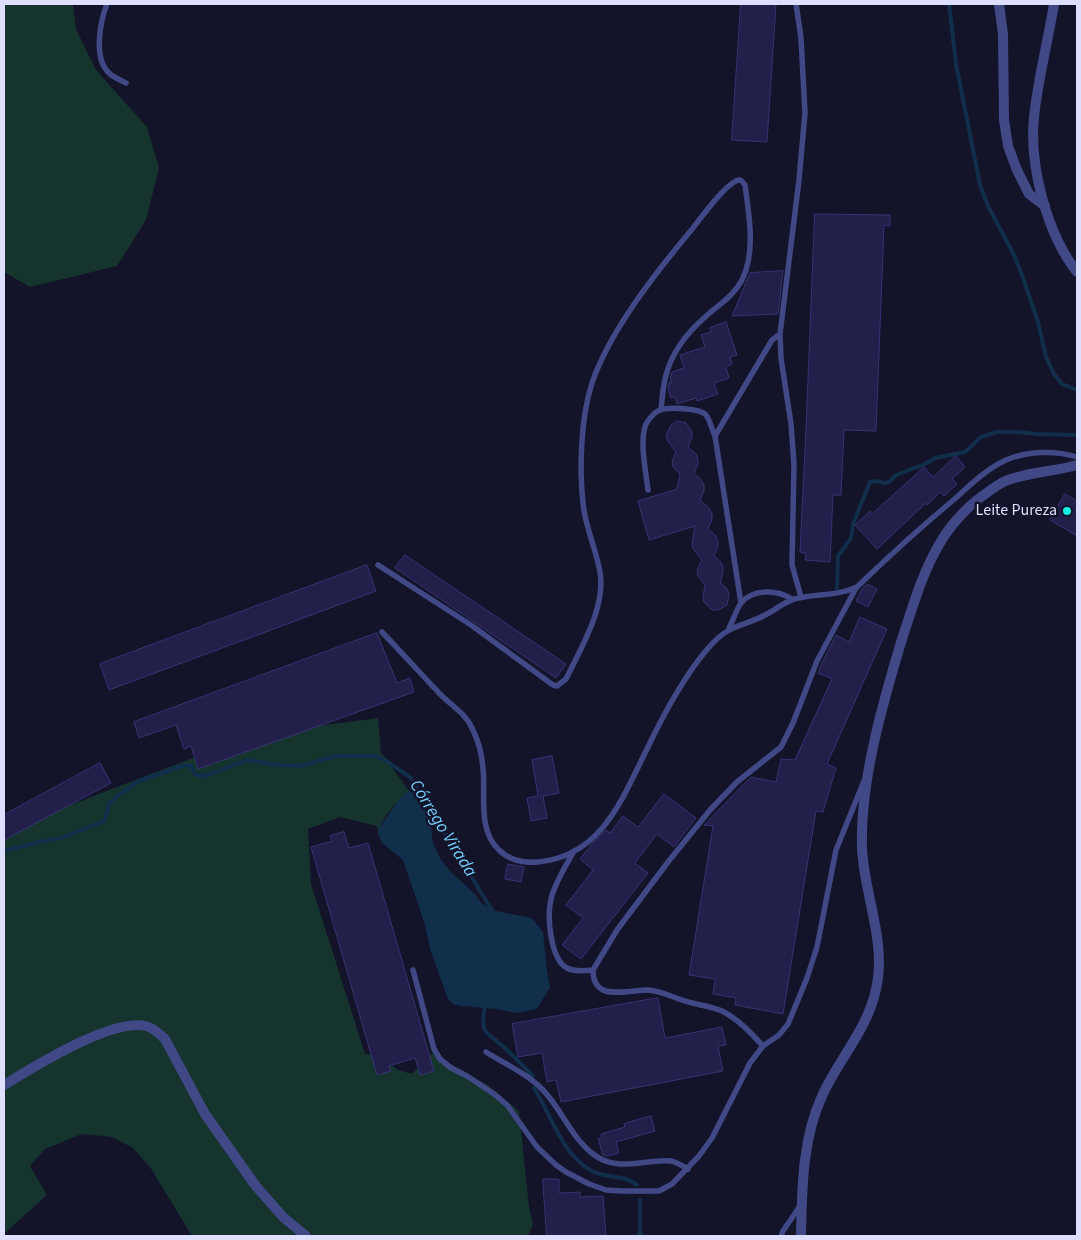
<!DOCTYPE html>
<html>
<head>
<meta charset="utf-8">
<style>
  body { margin:0 }
  #map { position:relative; width:1081px; height:1240px; overflow:hidden; background:#13132a; font-family:"Source Sans 3",sans-serif }
  canvas { display:block }
  .frame { position:absolute; inset:0; border:5px solid #dedffd; pointer-events:none }
</style>
</head>
<body>
<div id="map">
<canvas width="1081" height="1240"></canvas>
<div class="frame"></div>
</div>
<script>
const context = document.querySelector('canvas').getContext('2d');
context.lineJoin = 'round';
function fill(path, color) { context.fillStyle = color; context.fill(path, 'evenodd'); }
function strokePath(path, color, width, dash) { context.strokeStyle = color; context.lineWidth = width; context.lineCap = dash ? 'butt' : 'round'; context.setLineDash(dash || []); context.stroke(path); }
function drawText(font, color, halo, rows, align = 'center') {
  context.font = font + ' "Source Sans 3",sans-serif'; context.lineWidth = 5; context.setLineDash([]); context.textBaseline = 'middle'; context.strokeStyle = halo; context.fillStyle = color; for (const [text, x, y, turn = 0] of rows) {
    context.save(); context.translate(x, y); context.rotate((+turn || 0) * Math.PI / 180); context.textAlign = isNaN(turn) ? turn : align; if (halo) context.strokeText(text, 0, 0); context.fillText(text, 0, 0); context.restore();
  }
}
const green = new Path2D(`
  M 4,4 L 73,4 L 76,29 L 96,70 L 147,127 L 159,168 L 146,220 L 117,266 L 30,287 L 4,272 Z
  M 378,718 L 381,752 L 409,791 C 398,799 379,821 378,834 L 377,826 L 340,817 L 308,829 L 311,884 L 365,1054 L 380,1055 C 391,1065 398,1073 413,1073 L 432,1053 L 489,1086 L 519,1111 L 529,1207 L 533,1225 L 528,1236 L 192,1236 L 150,1167 L 133,1148 L 112,1137 L 82,1134 L 45,1149 L 30,1166 L 47,1195 L 4,1234 L 4,822 L 26,822 L 198,756 L 272,732 Z`);
const water = new Path2D(`
  M 420,788 L 426,789 L 433,843 L 441,860 L 451,872 L 475,894 L 481,903 L 496,911 L 532,918 L 543,932 L 547,971 L 550,987 L 537,1009 L 517,1013 L 496,1009 L 462,1006 L 453,1004 L 448,999 L 430,949 L 425,925 L 403,860 L 383,844 L 378,834 L 379,828 L 400,798 L 409,791 Z`);
const stream = new Path2D(`
  M 949,4 L 956,64 L 980,185 L 988,206 L 1014,255 L 1022,275 L 1038,322 L 1046,357 L 1054,374 L 1062,384 L 1077,390
  M 837,588 L 838,556 L 851,538 L 853,524 L 870,482 L 878,481 L 884,483 L 889,482 L 896,475 L 925,464 L 935,458 L 965,452 L 981,437 L 997,432 L 1019,432 L 1037,434 L 1077,435
  M 425,801 L 493,912
  M 4,851 L 35,843 L 61,838 L 102,822 L 105,820 L 109,804 L 117,796 L 139,781 L 185,765 L 191,766 L 195,774 L 200,776 L 208,775 L 247,760 L 277,765 L 300,766 L 336,756 L 376,756 L 385,760 L 411,778 L 420,793
  M 485,1005 L 483,1020 L 484,1028 L 487,1033 L 505,1048 L 533,1076
  M 534,1088 C 552,1116 560,1151 590,1170 C 604,1179 624,1174 637,1185
  M 640,1200 L 640,1236`);
const building = new Path2D(`
  M 741,4 L 776,4 L 767,142 L 732,140 Z
  M 815,214 L 890,215 L 890,226 L 884,225 L 876,431 L 844,430 L 841,495 L 833,495 L 830,562 L 805,560 L 806,553 L 800,552 L 806,429 Z
  M 783,271 L 778,314 L 732,316 L 750,273 Z
  M 726,322 L 737,355 L 730,357 L 732,364 L 726,367 L 729,378 L 714,383 L 718,394 L 697,401 L 696,398 L 677,404 L 675,397 L 671,398 L 668,389 L 669,382 L 672,382 L 670,378 L 672,372 L 684,368 L 680,355 L 705,347 L 701,335 L 711,332 L 710,328 Z
  M 678,421 L 686,423 L 692,432 L 692,437 L 688,447 L 696,454 L 698,459 L 698,464 L 694,473 L 701,480 L 704,485 L 704,491 L 700,500 L 710,509 L 712,514 L 712,519 L 708,529 L 716,536 L 718,541 L 718,546 L 714,556 L 721,562 L 723,567 L 723,573 L 720,582 L 727,589 L 729,594 L 727,605 L 718,610 L 712,610 L 704,602 L 703,597 L 705,585 L 698,576 L 697,570 L 702,560 L 693,549 L 692,544 L 695,526 L 649,540 L 638,501 L 677,489 L 680,474 L 673,467 L 672,462 L 676,452 L 667,440 L 666,435 L 671,425 Z
  M 956,456 L 965,467 L 952,479 L 957,484 L 944,496 L 940,492 L 927,505 L 926,503 L 877,549 L 855,525 L 870,511 L 872,514 L 924,467 L 933,477 Z
  M 1065,494 L 1077,501 L 1077,536 L 1050,520 Z
  M 405,555 L 566,664 L 556,678 L 395,568 Z
  M 367,565 L 376,591 L 109,690 L 100,664 Z
  M 867,584 L 877,589 L 868,607 L 856,601 L 862,589 Z
  M 860,617 L 887,629 L 827,764 L 836,768 L 823,812 L 816,811 L 783,1014 L 735,1005 L 736,998 L 713,994 L 715,979 L 689,975 L 713,826 L 704,825 L 751,777 L 776,782 L 781,759 L 795,760 L 832,679 L 818,673 L 821,665 L 836,635 L 849,642 Z
  M 377,633 L 397,683 L 410,678 L 414,692 L 198,769 L 191,746 L 184,749 L 176,725 L 139,738 L 134,722 Z
  M 552,756 L 559,793 L 543,796 L 547,818 L 531,821 L 527,798 L 538,796 L 532,760 Z
  M 100,763 L 111,783 L 4,840 L 4,815 Z
  M 664,794 L 696,818 L 674,847 L 657,834 L 635,863 L 648,873 L 581,959 L 562,945 L 583,918 L 566,905 L 593,870 L 580,859 L 591,845 L 606,830 L 610,833 L 623,816 L 638,827 Z
  M 344,832 L 349,848 L 368,843 L 434,1071 L 420,1075 L 415,1058 L 389,1066 L 391,1071 L 377,1075 L 311,847 L 332,841 L 330,836 Z
  M 508,864 L 524,867 L 521,882 L 505,879 Z
  M 658,998 L 665,1038 L 722,1027 L 726,1045 L 718,1046 L 723,1071 L 561,1102 L 556,1080 L 547,1082 L 542,1053 L 518,1057 L 512,1024 Z
  M 651,1116 L 655,1131 L 616,1142 L 619,1153 L 607,1156 L 603,1155 L 598,1139 L 602,1138 L 601,1134 L 625,1127 L 624,1124 Z
  M 543,1179 L 559,1179 L 559,1193 L 580,1192 L 580,1197 L 603,1196 L 606,1236 L 547,1236 Z`);
const service = new Path2D(`
  M 107,4 C 100,22 93,58 109,73 C 113,77 120,80 126,83
  M 796,4 L 801,38 L 805,113 L 799,180 L 780,334 L 781,358 L 791,424 L 794,464 L 792,565 L 801,597
  M 715,436 L 772,340 L 780,334
  M 648,490 C 646,472 639,440 646,424 C 649,419 655,412 660,410 C 668,407 700,408 706,415 C 710,420 712,430 715,436 L 741,603
  M 378,565 L 471,625 L 553,685 L 557,686 L 566,679 C 581,648 606,607 600,572 C 596,549 585,526 583,503 C 579,467 581,417 592,383 C 610,330 657,271 693,228 C 700,219 729,179 740,180 C 743,181 743,183 745,185 C 749,215 756,252 742,280 C 733,297 718,305 704,318 C 687,333 672,353 666,375 C 663,386 662,398 661,410
  M 729,628 C 733,621 736,610 741,603 C 753,588 778,590 792,599
  M 382,632 C 402,653 421,674 441,695 C 452,706 465,713 472,728 C 478,740 482,754 483,768 C 486,795 477,829 499,850 C 509,860 524,863 538,862 C 602,856 622,799 647,749 C 663,715 691,663 718,638 C 732,625 749,624 765,615 C 776,610 786,600 798,598 C 820,593 834,597 857,587 C 889,556 922,526 957,497 C 971,484 988,468 1006,460 C 1027,451 1055,450 1077,457
  M 574,851 C 566,866 555,882 551,899 C 547,916 550,959 567,968 C 574,972 585,971 593,970
  M 413,970 L 434,1049 L 440,1059 L 451,1068 L 467,1076 L 494,1094 L 507,1105 L 537,1147 L 556,1165 L 566,1172 L 589,1184 L 606,1190 L 621,1191 L 659,1191 L 672,1184 L 699,1156 L 712,1138 L 750,1063 L 763,1046 L 779,1035 L 788,1024 L 807,978 L 817,947 L 836,850 L 864,781
  M 763,1046 C 751,1033 738,1019 722,1011 C 711,1006 697,1005 685,1001 C 672,997 662,991 648,990 C 637,990 612,995 603,990 C 595,986 593,978 593,970 L 617,930 L 668,862 L 710,810 L 737,782 L 781,747 L 793,723 L 817,661 L 856,588
  M 486,1052 C 505,1064 528,1074 543,1090 C 562,1110 571,1137 593,1154 C 617,1173 643,1159 671,1161 C 676,1162 683,1166 688,1169
  M 781,1236 L 783,1231 L 800,1206`);
const minor = new Path2D(`
  M 999,4 L 1003,34 L 1004,120 L 1008,146 L 1017,170 L 1029,194 L 1045,206
  M 4,1085 C 34,1067 111,1018 146,1026 C 154,1028 159,1034 165,1039 L 205,1114 L 255,1185 L 283,1217 L 306,1236`);
const tertiary = new Path2D(`
  M 1054,4 C 1048,41 1038,79 1034,117 C 1029,166 1047,234 1077,272
  M 801,1236 C 802,1189 802,1140 822,1096 C 838,1060 868,1029 876,989 C 887,942 864,895 862,848 C 860,781 883,702 902,639 C 913,606 922,573 940,543 C 949,527 966,508 981,497 C 988,492 996,486 1003,482 C 1026,472 1053,472 1077,465`);
const markers = [
  [1067,511,5,"#16f1e8"]
];
const poiNames = [
  ["Leite Pureza",1057,511]
];
const waterNames = [
  ["Córrego Virada",442,829,58]
];
fill(green, '#16342e');
fill(water, '#112e4b');
strokePath(stream, '#112e4b', 4);
fill(building, '#22204a');
strokePath(building, '#373374', 1);
strokePath(service, '#414886', 5.5);
strokePath(minor, '#414886', 10);
strokePath(tertiary, '#414886', 10);
for (const [x, y, r, color] of markers) { const dot = new Path2D(); dot.arc(x, y, r, 0, 2 * Math.PI); context.fillStyle = color; context.fill(dot); strokePath(dot, '#13132a', 2); }
drawText('16px', '#dedffd', '#13132a', poiNames, 'right');
drawText('italic 18px', '#72ccf7', '#13132a', waterNames);
</script>
</body>
</html>
